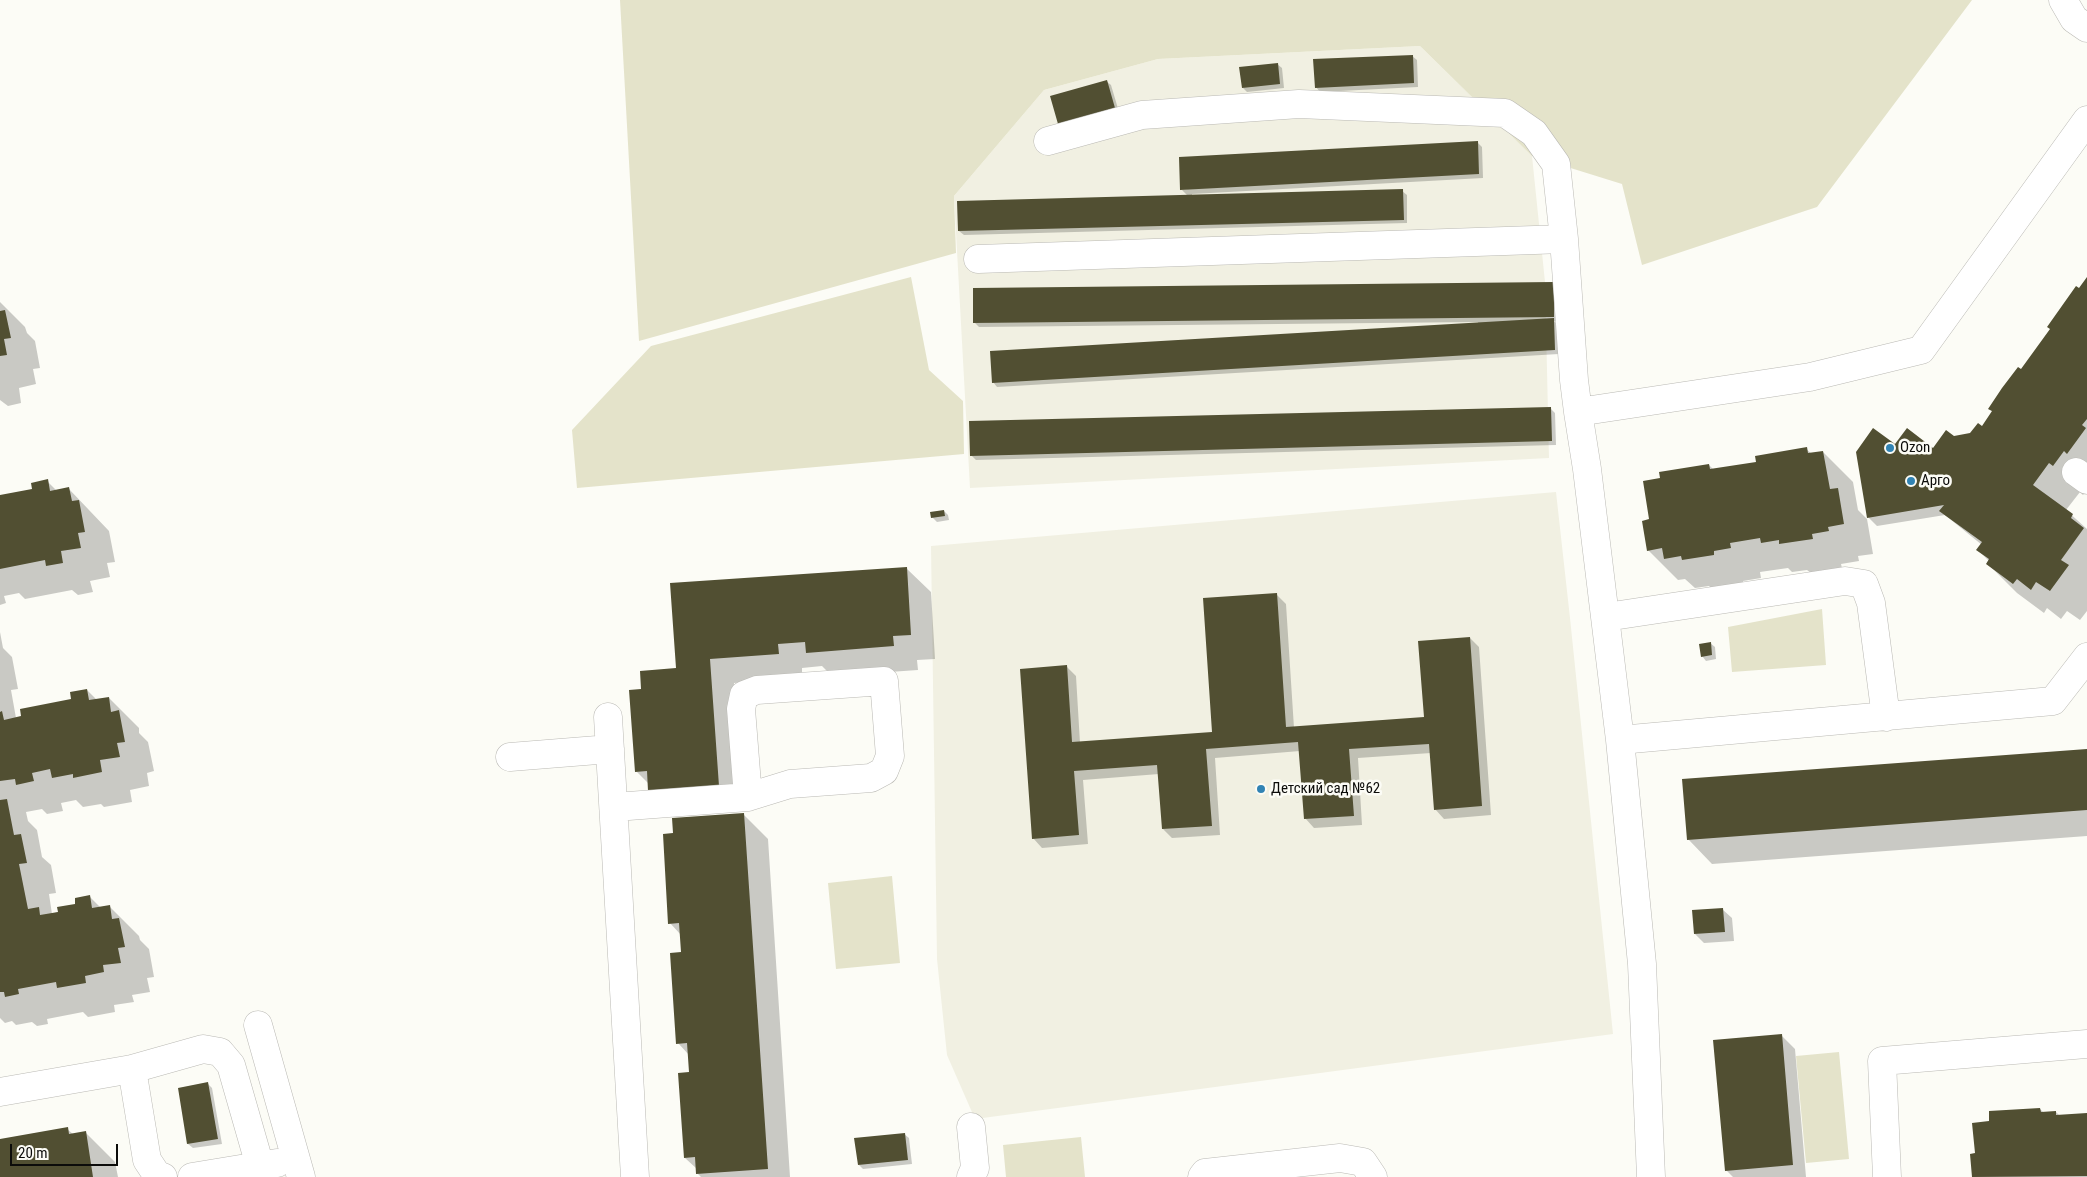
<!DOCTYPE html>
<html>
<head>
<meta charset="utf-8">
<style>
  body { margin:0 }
  #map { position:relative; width:2087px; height:1177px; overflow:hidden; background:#fcfcf6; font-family:"Roboto Condensed",sans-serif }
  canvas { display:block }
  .scale { position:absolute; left:10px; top:1144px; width:108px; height:22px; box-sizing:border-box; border:2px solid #0c0c0a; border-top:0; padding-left:6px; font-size:15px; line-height:18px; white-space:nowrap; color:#0c0c0a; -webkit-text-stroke:4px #fcfcf6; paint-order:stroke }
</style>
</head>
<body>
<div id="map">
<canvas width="2087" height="1177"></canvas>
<div class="scale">20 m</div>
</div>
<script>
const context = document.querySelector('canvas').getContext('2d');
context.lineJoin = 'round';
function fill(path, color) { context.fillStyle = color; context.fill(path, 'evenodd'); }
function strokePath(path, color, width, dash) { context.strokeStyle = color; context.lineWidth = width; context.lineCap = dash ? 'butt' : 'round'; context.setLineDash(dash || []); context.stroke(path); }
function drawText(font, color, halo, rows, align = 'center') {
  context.font = font + ' "Roboto Condensed",sans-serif'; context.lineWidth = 5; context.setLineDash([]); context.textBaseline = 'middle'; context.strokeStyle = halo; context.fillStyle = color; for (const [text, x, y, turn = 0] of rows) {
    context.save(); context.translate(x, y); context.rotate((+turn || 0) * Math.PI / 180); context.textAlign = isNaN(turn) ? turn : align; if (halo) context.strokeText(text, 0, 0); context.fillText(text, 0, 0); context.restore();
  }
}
const built = new Path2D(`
  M 1420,46 L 1532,156 L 1545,282 L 1549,458 L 970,488 L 954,196 L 1044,90 L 1158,59 Z
  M 1556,492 L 1570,618 L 1613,1034 L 975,1119 L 947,1055 L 937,959 L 931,546 Z`);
const green = new Path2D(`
  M 620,0 L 1972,0 L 1817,207 L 1642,265 L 1622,184 L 1532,156 L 1420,46 L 1158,59 L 1044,90 L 954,196 L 956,253 L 639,341 Z
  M 911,277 L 929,370 L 963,401 L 964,454 L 577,488 L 572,430 L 651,346 Z
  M 1822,609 L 1826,665 L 1732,672 L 1728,627 Z
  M 892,876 L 900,963 L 836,969 L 828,883 Z
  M 1839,1052 L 1849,1159 L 1806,1163 L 1796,1056 Z
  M 1081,1137 L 1085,1177 L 1006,1177 L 1003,1145 Z`);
const shadow = new Path2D(`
  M 1412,56 L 1417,60 L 1418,87 L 1320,92 L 1316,87 Z
  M 1277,64 L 1282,68 L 1284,88 L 1247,92 L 1243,88 Z
  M 1106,81 L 1111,85 L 1119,112 L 1059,124 Z
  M 1477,142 L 1482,147 L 1483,178 L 1192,194 L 1192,196 L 1402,191 L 1407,195 L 1407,223 L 964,235 L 959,231 L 1188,196 L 1182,190 Z
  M 2087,279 L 2087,490 L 2083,495 L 2080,492 L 2066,510 L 2087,529 L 2087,611 L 2080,620 L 2067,611 L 2061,619 L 2047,608 L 2044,613 L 2017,593 L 1987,563 L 1989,561 L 1978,550 L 1982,545 L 1945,515 L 1877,526 L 1868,517 L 1895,446 L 1933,449 L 1954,438 L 1986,430 L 1993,412 L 1989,409 L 2021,371 Z
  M 1553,283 L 1558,321 L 1554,321 L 1557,324 L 1559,354 L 997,387 L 993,382 L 1478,324 L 1478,322 L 979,327 L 975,323 Z
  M 0,302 L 25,327 L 27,333 L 35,341 L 40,368 L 33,369 L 36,384 L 19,388 L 21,403 L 8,406 L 0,400 Z
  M 1550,408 L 1555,413 L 1556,445 L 976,460 L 971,455 Z
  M 1806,449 L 1812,454 L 1823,452 L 1853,482 L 1858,510 L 1867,519 L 1873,554 L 1858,556 L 1859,561 L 1841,564 L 1842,568 L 1811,573 L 1807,570 L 1792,572 L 1788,568 L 1760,572 L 1761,578 L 1743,581 L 1744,585 L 1713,590 L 1709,586 L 1695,588 L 1685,579 L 1678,580 L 1648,550 L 1650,520 L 1661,479 L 1709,465 L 1714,470 L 1757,463 Z
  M 47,481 L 57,491 L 69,489 L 109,531 L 115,562 L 107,563 L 110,577 L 90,581 L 93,592 L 78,595 L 72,590 L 25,599 L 19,593 L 4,596 L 6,603 L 0,605 L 0,496 L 33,490 Z
  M 944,511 L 948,515 L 949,520 L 937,522 L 932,517 Z
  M 906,568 L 931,592 L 935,659 L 917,660 L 918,670 L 832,676 L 822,666 L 802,668 L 802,678 L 734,683 L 742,810 L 649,784 L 636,771 L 642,690 L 677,670 Z
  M 1276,594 L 1286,604 L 1294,728 L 1425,718 L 1470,638 L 1479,647 L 1491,815 L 1444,819 L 1435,809 L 1431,753 L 1358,758 L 1362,825 L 1314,828 L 1305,818 L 1300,751 L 1215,758 L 1220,835 L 1172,838 L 1163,829 L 1159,774 L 1083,780 L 1088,844 L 1042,848 L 1033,838 L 1067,667 L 1076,676 L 1080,743 L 1214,733 Z
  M 0,632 L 3,648 L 12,657 L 18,689 L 11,690 L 16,718 L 73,700 L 87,690 L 97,700 L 109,698 L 139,728 L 139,733 L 148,742 L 154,771 L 147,773 L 149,786 L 130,790 L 132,802 L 104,807 L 101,804 L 83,807 L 76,800 L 61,803 L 63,811 L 47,814 L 42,809 L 26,812 L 28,821 L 37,830 L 42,857 L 51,865 L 56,893 L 49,894 L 52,914 L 77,905 L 90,897 L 101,908 L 109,906 L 139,936 L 140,940 L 149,949 L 154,977 L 147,978 L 150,992 L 132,995 L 134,1002 L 114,1005 L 115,1012 L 88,1017 L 83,1012 L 47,1019 L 48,1024 L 37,1026 L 32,1022 L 16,1025 L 12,1021 L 5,1023 L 0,1018 Z
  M 1710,643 L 1715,647 L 1716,659 L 1706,661 L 1702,656 Z
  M 2087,751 L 2087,836 L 1712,864 L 1688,839 Z
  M 744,815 L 768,839 L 790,1177 L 701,1177 L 697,1173 L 697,1169 L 685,1158 L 690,1073 L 689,1055 L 678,1043 L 683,954 L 681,935 L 670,923 L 674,834 Z
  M 1722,909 L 1732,918 L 1734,941 L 1704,943 L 1695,934 Z
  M 1781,1035 L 1795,1049 L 1806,1177 L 1733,1177 L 1726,1170 Z
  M 208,1084 L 212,1088 L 222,1144 L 193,1148 L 188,1144 L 179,1089 Z
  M 2040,1109 L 2044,1113 L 2056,1112 L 2060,1116 L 2087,1114 L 2087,1177 L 1973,1177 L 1971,1155 L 1976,1154 L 1991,1122 Z
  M 67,1129 L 73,1134 L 85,1132 L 115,1162 L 118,1177 L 0,1177 L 0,1140 Z
  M 904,1134 L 909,1138 L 912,1164 L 863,1169 L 859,1165 Z`);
const building = new Path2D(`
  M 1413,55 L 1414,83 L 1315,88 L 1313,59 Z
  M 1278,63 L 1280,84 L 1242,88 L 1239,67 Z
  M 1107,80 L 1115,108 L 1058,124 L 1050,96 Z
  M 1478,141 L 1479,174 L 1180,190 L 1179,157 Z
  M 1403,189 L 1404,220 L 958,231 L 957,201 Z
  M 2087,277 L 2087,419 L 2082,425 L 2086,428 L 2067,454 L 2064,451 L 2053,466 L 2049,463 L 2033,485 L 2073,514 L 2071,518 L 2084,528 L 2061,560 L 2069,565 L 2050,591 L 2036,582 L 2031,590 L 2017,579 L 2013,584 L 1986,564 L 1989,559 L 1976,550 L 1982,542 L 1939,511 L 1944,505 L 1867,518 L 1856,452 L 1873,428 L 1895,444 L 1907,428 L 1933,448 L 1946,430 L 1954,436 L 1970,433 L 1978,423 L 1982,426 L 1992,411 L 1988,409 L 2002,388 L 2018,367 L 2021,369 L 2050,329 L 2047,327 L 2076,286 L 2079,288 Z
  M 1554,282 L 1554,317 L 973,323 L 973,288 Z
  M 5,310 L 11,338 L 4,339 L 7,355 L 0,356 L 0,311 Z
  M 1554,318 L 1555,350 L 992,383 L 990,351 Z
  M 1551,407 L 1552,441 L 970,456 L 969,421 Z
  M 1807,447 L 1808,453 L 1823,451 L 1830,489 L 1838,488 L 1844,524 L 1828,527 L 1829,531 L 1812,534 L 1813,539 L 1779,544 L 1779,540 L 1761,543 L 1760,538 L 1730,543 L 1731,548 L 1714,551 L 1714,555 L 1682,560 L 1681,556 L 1664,559 L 1662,548 L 1647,551 L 1642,521 L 1649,519 L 1643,481 L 1660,478 L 1659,472 L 1709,464 L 1710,469 L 1756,462 L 1755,456 Z
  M 48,479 L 50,491 L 69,487 L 72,501 L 79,500 L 85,532 L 78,533 L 81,548 L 61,551 L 63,563 L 46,566 L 45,560 L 0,569 L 0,495 L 32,489 L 31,483 Z
  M 944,510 L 945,516 L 931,518 L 930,512 Z
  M 907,567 L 911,635 L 893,636 L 894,646 L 806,653 L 805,642 L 778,644 L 779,654 L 710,659 L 719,786 L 648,791 L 647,771 L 635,772 L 629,690 L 641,689 L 640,671 L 676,668 L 670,583 Z
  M 1277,593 L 1286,727 L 1424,717 L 1418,641 L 1470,637 L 1482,806 L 1434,810 L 1429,744 L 1349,749 L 1354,816 L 1304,819 L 1298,742 L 1206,749 L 1212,826 L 1162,829 L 1157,765 L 1074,771 L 1079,835 L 1032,839 L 1020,669 L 1067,665 L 1072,742 L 1212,732 L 1203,598 Z
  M 1711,642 L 1712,655 L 1701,657 L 1699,644 Z
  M 87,689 L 89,700 L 109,697 L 111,712 L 119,710 L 125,742 L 117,743 L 120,757 L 100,760 L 102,772 L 73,778 L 73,774 L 52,778 L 50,769 L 32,773 L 34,781 L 16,785 L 15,779 L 0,781 L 0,712 L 2,711 L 4,720 L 21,716 L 20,709 L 71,699 L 70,692 Z
  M 2087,749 L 2087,810 L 1687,840 L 1682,779 Z
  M 7,799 L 14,835 L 21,834 L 27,863 L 19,864 L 28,909 L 39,907 L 40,915 L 58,912 L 57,907 L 75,904 L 75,898 L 90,895 L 92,908 L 110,905 L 112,919 L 119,918 L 125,947 L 118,948 L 121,963 L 103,965 L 104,972 L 85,976 L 86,983 L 57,988 L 56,982 L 18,989 L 19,994 L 5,997 L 4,992 L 0,992 L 0,800 Z
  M 744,813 L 768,1169 L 696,1174 L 695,1157 L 684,1158 L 678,1073 L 689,1072 L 687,1043 L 676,1044 L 670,953 L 681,952 L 679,923 L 668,924 L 663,834 L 673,833 L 672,818 Z
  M 1723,908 L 1725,932 L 1694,934 L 1692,910 Z
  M 1782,1034 L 1793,1165 L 1725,1171 L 1713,1040 Z
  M 208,1082 L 218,1139 L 187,1144 L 178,1088 Z
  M 2040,1108 L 2041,1112 L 2056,1111 L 2056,1115 L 2087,1113 L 2087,1176 L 1972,1177 L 1970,1154 L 1975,1153 L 1972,1123 L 1989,1121 L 1989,1111 Z
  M 68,1127 L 69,1134 L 86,1131 L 93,1177 L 0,1177 L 0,1139 Z
  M 905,1133 L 908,1160 L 858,1165 L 854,1138 Z`);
const minor = new Path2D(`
  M 2063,0 L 2074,19 L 2087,28
  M 1048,141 L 1142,115 L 1299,104 L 1505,113 L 1534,133 L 1556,164 L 1564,239 L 1574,380 L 1578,412
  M 978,259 L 1564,239
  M 2076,472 L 2087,480
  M 1606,617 L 1845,581 L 1864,584 L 1871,603 L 1886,717
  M 608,717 L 635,1177
  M 1620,740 L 2053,701 L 2087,657
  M 510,757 L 610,749
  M 615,807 L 748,797 L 790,784 L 871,778 L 884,771 L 890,756 L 884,681 L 757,690 L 744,695 L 741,709 L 748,797
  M 258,1025 L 301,1177
  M 132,1069 L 203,1049 L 220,1052 L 231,1065 L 260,1166
  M 0,1092 L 132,1069 L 147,1160 L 157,1175 L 163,1177
  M 192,1177 L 277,1163
  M 971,1177 L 975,1168 L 971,1127
  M 1202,1177 L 1205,1173 L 1340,1158 L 1363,1162 L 1373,1177
  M 1651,1177 L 1642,964 L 1620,740 L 1587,469 L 1578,412 L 1810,377 L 1921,350 L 2087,120
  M 1887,1177 L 1882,1061 L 2087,1044`);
const markers = [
  [1890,448,5,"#3183b4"],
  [1911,481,5,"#3183b4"],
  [1261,789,5,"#3183b4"]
];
const poiNames = [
  ["Ozon",1900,448],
  ["Арго",1921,481],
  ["Детский сад №62",1271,789]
];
fill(built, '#f1f0e2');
fill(green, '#e4e3ca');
fill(shadow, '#0003');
fill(building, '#514f32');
strokePath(minor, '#bab9b4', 29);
strokePath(minor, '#fff', 28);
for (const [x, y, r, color] of markers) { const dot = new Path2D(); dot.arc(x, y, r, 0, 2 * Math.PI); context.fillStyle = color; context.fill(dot); strokePath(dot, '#fcfcf6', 2); }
drawText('15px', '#0c0c0a', '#fcfcf6', poiNames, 'left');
</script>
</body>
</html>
